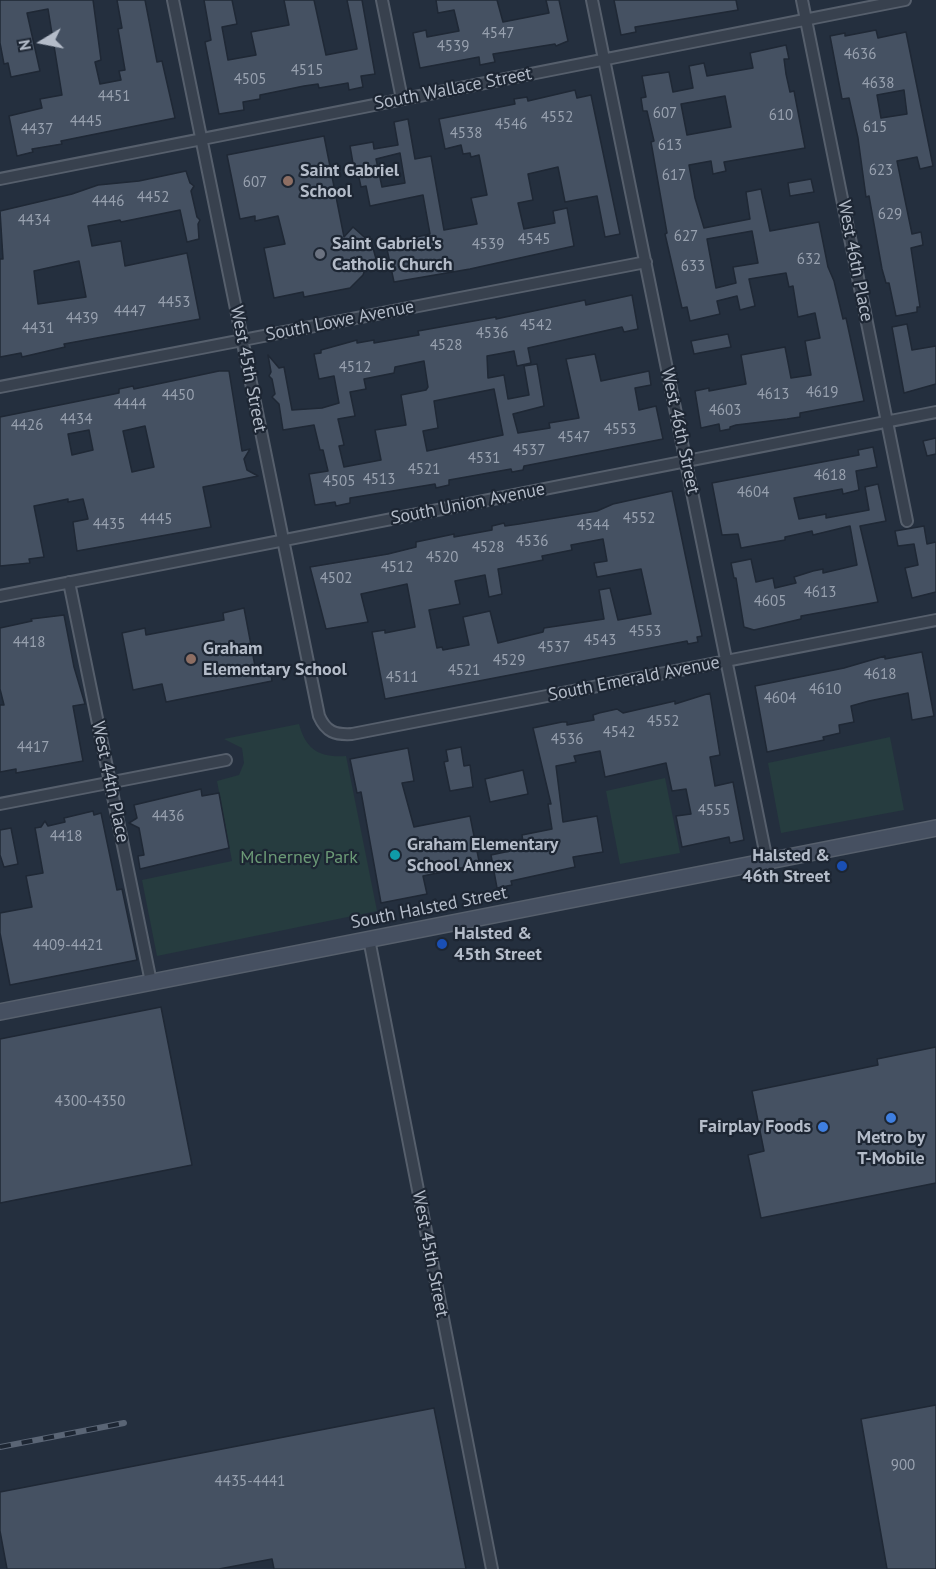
<!DOCTYPE html>
<html>
<head>
<meta charset="utf-8">
<style>
  body { margin:0 }
  #map { position:relative; width:936px; height:1569px; overflow:hidden; background:#242f3e; font-family:"PT Sans",sans-serif }
  canvas { display:block }
  .north { position:absolute; left:12px; top:12px; width:60px; height:60px; -webkit-text-stroke:4px #1d2633; paint-order:stroke; rotate:260deg; font-size:16px; font-weight:700; line-height:24px; text-align:center; color:#b4bcc9 }
  .north::after { content:''; display:block; margin:auto; width:21px; height:27px; background:#b4bcc9; clip-path:polygon(50% 0,100% 100%,50% 72%,0 100%) }
</style>
</head>
<body>
<div id="map">
<canvas width="936" height="1569"></canvas>
<div class="north">N</div>
</div>
<script>
const context = document.querySelector('canvas').getContext('2d');
context.lineJoin = 'round';
function fill(path, color) { context.fillStyle = color; context.fill(path, 'evenodd'); }
function strokePath(path, color, width, dash) { context.strokeStyle = color; context.lineWidth = width; context.lineCap = dash ? 'butt' : 'round'; context.setLineDash(dash || []); context.stroke(path); }
function drawText(font, color, halo, rows, align = 'center') {
  context.font = font + ' "PT Sans",sans-serif'; context.lineWidth = 4.5; context.setLineDash([]); context.textBaseline = 'middle'; context.strokeStyle = halo; context.fillStyle = color; for (const [text, x, y, turn = 0] of rows) {
    context.save(); context.translate(x, y); context.rotate((+turn || 0) * Math.PI / 180); context.textAlign = isNaN(turn) ? turn : align; if (halo) context.strokeText(text, 0, 0); context.fillText(text, 0, 0); context.restore();
  }
}
const green = new Path2D(`
  M 299,724 C 306,750 320,758 346,756 L 377,911 L 157,956 L 142,880 L 232,861 L 217,781 L 239,775 L 244,763 L 242,748 L 224,739 Z
  M 890,737 L 904,810 L 781,833 L 768,763 Z
  M 665,778 L 680,853 L 620,864 L 606,791 Z`);
const building = new Path2D(`
  M 0,0 L 93,0 L 101,60 L 95,62 L 100,84 L 121,80 L 119,71 L 125,70 L 118,29 L 122,28 L 117,0 L 145,0 L 157,62 L 162,61 L 175,118 L 61,141 L 62,144 L 32,149 L 33,152 L 17,156 L 9,116 L 42,108 L 40,99 L 62,95 L 48,9 L 27,13 L 40,71 L 11,77 L 8,63 L 4,64 L 0,43 Z
  M 204,0 L 232,0 L 237,24 L 222,27 L 228,60 L 256,55 L 251,32 L 289,25 L 284,0 L 314,0 L 326,55 L 357,49 L 347,0 L 362,0 L 375,74 L 361,76 L 363,87 L 349,90 L 348,83 L 319,88 L 318,84 L 304,86 L 260,95 L 260,99 L 243,102 L 244,110 L 219,114 L 205,42 L 211,40 Z
  M 436,0 L 497,0 L 503,22 L 549,13 L 546,0 L 559,0 L 568,41 L 556,46 L 555,44 L 493,54 L 495,62 L 480,65 L 479,57 L 420,68 L 413,33 L 426,30 L 427,37 L 459,31 L 454,10 L 438,13 Z
  M 614,0 L 736,0 L 738,10 L 635,27 L 636,32 L 621,35 Z
  M 876,30 L 878,38 L 906,32 L 933,166 L 920,169 L 917,157 L 897,161 L 912,234 L 921,232 L 923,245 L 911,248 L 920,307 L 917,307 L 917,312 L 896,316 L 889,283 L 886,283 L 882,269 L 869,196 L 866,197 L 858,138 L 849,98 L 842,99 L 830,36 L 845,33 L 845,36 ZM 904,90 L 907,114 L 881,118 L 877,95 Z
  M 786,45 L 789,59 L 784,59 L 786,74 L 790,92 L 794,91 L 805,148 L 724,162 L 726,171 L 713,174 L 711,161 L 689,165 L 695,198 L 704,228 L 750,219 L 746,192 L 761,189 L 770,231 L 819,222 L 828,267 L 834,281 L 843,319 L 846,318 L 864,401 L 800,413 L 800,417 L 787,419 L 736,425 L 730,427 L 730,429 L 720,431 L 719,424 L 701,428 L 695,391 L 709,388 L 709,391 L 746,384 L 741,355 L 785,347 L 791,378 L 811,375 L 805,341 L 820,338 L 815,313 L 798,317 L 793,286 L 789,287 L 786,273 L 749,279 L 755,306 L 740,310 L 737,296 L 717,301 L 720,314 L 690,321 L 687,307 L 682,308 L 665,234 L 667,233 L 651,142 L 654,141 L 647,111 L 643,111 L 641,98 L 646,97 L 642,76 L 669,72 L 673,92 L 693,88 L 689,66 L 704,63 L 707,76 L 753,68 L 750,53 ZM 725,96 L 731,127 L 687,135 L 681,104 ZM 752,231 L 758,263 L 733,267 L 736,283 L 716,288 L 707,239 Z
  M 575,90 L 577,98 L 591,95 L 620,234 L 605,237 L 597,196 L 565,202 L 558,167 L 528,174 L 533,200 L 518,203 L 524,229 L 555,223 L 553,211 L 567,208 L 574,246 L 470,269 L 394,282 L 387,249 L 404,246 L 403,240 L 430,234 L 423,195 L 370,206 L 366,186 L 361,187 L 357,168 L 354,169 L 350,146 L 373,142 L 374,149 L 398,145 L 394,122 L 408,119 L 415,159 L 431,156 L 444,230 L 477,224 L 471,198 L 487,195 L 479,155 L 471,157 L 470,153 L 463,154 L 461,145 L 445,149 L 439,119 L 515,104 L 514,99 L 527,97 L 528,101 ZM 400,153 L 405,183 L 382,187 L 376,159 Z
  M 324,136 L 344,237 L 353,227 L 372,244 L 376,259 L 368,261 L 363,275 L 350,288 L 304,297 L 303,292 L 274,298 L 264,248 L 285,244 L 278,216 L 255,221 L 255,216 L 240,219 L 227,155 Z
  M 186,171 L 190,183 L 194,186 L 191,191 L 197,217 L 200,220 L 198,224 L 199,239 L 187,242 L 180,210 L 121,222 L 120,220 L 88,226 L 92,246 L 121,241 L 125,266 L 187,253 L 200,319 L 64,344 L 65,347 L 35,354 L 22,357 L 21,353 L 0,357 L 0,259 L 3,259 L 0,211 L 72,194 L 98,185 L 139,181 ZM 79,261 L 86,297 L 38,304 L 34,271 Z
  M 811,179 L 814,192 L 790,196 L 788,183 Z
  M 632,295 L 638,329 L 624,332 L 622,327 L 528,348 L 531,363 L 517,366 L 514,351 L 487,356 L 488,378 L 504,375 L 508,399 L 529,395 L 524,366 L 537,364 L 544,406 L 513,414 L 518,433 L 550,428 L 549,423 L 579,418 L 566,359 L 595,354 L 601,381 L 649,371 L 651,385 L 635,388 L 639,410 L 656,406 L 663,439 L 524,466 L 523,470 L 512,472 L 511,469 L 449,480 L 449,485 L 436,488 L 435,484 L 350,498 L 350,503 L 336,506 L 335,502 L 315,505 L 309,474 L 328,471 L 323,450 L 320,450 L 314,425 L 283,430 L 279,404 L 272,397 L 275,394 L 272,379 L 269,376 L 271,372 L 268,355 L 279,368 L 284,367 L 292,410 L 322,408 L 339,403 L 334,376 L 319,379 L 314,354 L 321,353 L 321,350 L 357,340 L 357,343 L 374,340 L 374,343 L 419,335 L 418,331 L 496,317 L 496,319 L 585,300 L 586,305 ZM 424,361 L 428,387 L 426,390 L 401,395 L 406,425 L 375,430 L 381,460 L 344,467 L 339,446 L 344,445 L 338,419 L 355,416 L 350,392 L 366,389 L 364,379 L 394,373 L 395,367 ZM 494,389 L 503,435 L 427,451 L 423,431 L 438,428 L 434,401 Z
  M 907,324 L 912,350 L 936,346 L 936,384 L 904,393 L 892,327 Z
  M 728,334 L 731,347 L 694,354 L 691,341 Z
  M 219,371 L 229,371 L 242,451 L 250,449 L 244,459 L 247,470 L 258,476 L 203,487 L 211,527 L 77,551 L 73,522 L 88,519 L 83,499 L 68,502 L 68,499 L 34,506 L 44,557 L 29,559 L 30,563 L 0,566 L 0,417 L 119,393 L 119,389 L 133,386 L 134,389 ZM 145,426 L 154,467 L 132,472 L 123,431 ZM 89,430 L 93,450 L 72,455 L 68,434 Z
  M 936,438 L 936,454 L 927,456 L 923,441 Z
  M 873,447 L 877,467 L 856,471 L 859,490 L 843,494 L 842,489 L 794,498 L 799,519 L 826,514 L 826,518 L 869,510 L 865,487 L 878,484 L 886,521 L 860,526 L 878,602 L 801,616 L 801,619 L 754,630 L 744,627 L 736,578 L 734,578 L 731,563 L 751,559 L 756,582 L 773,578 L 775,588 L 796,583 L 794,577 L 813,571 L 823,569 L 823,573 L 857,565 L 850,526 L 813,535 L 812,531 L 785,537 L 785,540 L 741,548 L 738,534 L 722,535 L 712,483 L 859,455 L 858,450 Z
  M 672,491 L 702,636 L 697,637 L 698,642 L 688,644 L 687,641 L 385,699 L 372,632 L 385,630 L 385,633 L 415,627 L 407,584 L 361,594 L 368,622 L 326,629 L 310,567 L 388,554 L 416,547 L 416,542 L 454,534 L 454,537 L 492,530 L 492,526 L 504,523 L 505,526 L 519,524 L 597,511 L 613,504 ZM 603,539 L 607,561 L 594,563 L 597,577 L 641,569 L 651,614 L 618,620 L 610,588 L 599,590 L 604,619 L 544,628 L 543,632 L 498,643 L 490,611 L 463,617 L 469,645 L 443,650 L 442,647 L 437,648 L 429,610 L 460,604 L 455,581 L 485,575 L 489,597 L 502,594 L 498,569 L 543,560 L 542,556 L 572,550 L 571,545 Z
  M 924,526 L 927,544 L 936,542 L 936,592 L 912,598 L 905,568 L 918,565 L 914,544 L 898,546 L 895,531 Z
  M 244,608 L 255,666 L 269,664 L 272,681 L 166,702 L 162,684 L 133,690 L 122,633 L 145,628 L 146,635 L 224,620 L 223,613 Z
  M 64,615 L 74,667 L 85,704 L 73,706 L 83,761 L 16,773 L 16,769 L 0,772 L 0,705 L 4,705 L 0,689 L 0,628 L 32,621 L 31,619 Z
  M 922,652 L 934,716 L 912,720 L 908,693 L 869,701 L 851,706 L 854,722 L 839,725 L 840,733 L 823,737 L 824,740 L 767,752 L 755,686 L 844,668 L 885,656 L 885,659 Z
  M 710,693 L 720,755 L 710,757 L 715,786 L 733,782 L 744,840 L 730,843 L 729,837 L 682,847 L 676,816 L 691,814 L 686,789 L 672,791 L 666,763 L 605,777 L 600,751 L 574,756 L 576,762 L 556,766 L 563,822 L 597,816 L 603,852 L 573,857 L 575,867 L 511,881 L 512,885 L 497,888 L 491,855 L 510,851 L 509,844 L 523,841 L 522,835 L 552,829 L 548,804 L 551,804 L 533,728 L 562,722 L 567,722 L 567,725 L 594,720 L 593,715 L 599,713 L 617,709 L 623,713 L 675,701 L 675,704 Z
  M 461,747 L 464,766 L 470,765 L 473,787 L 450,791 L 444,762 L 448,761 L 446,750 Z
  M 408,748 L 414,781 L 402,783 L 414,827 L 470,816 L 479,861 L 465,864 L 466,867 L 423,876 L 427,894 L 381,903 L 361,792 L 357,793 L 350,759 Z
  M 523,770 L 528,794 L 490,802 L 485,779 Z
  M 201,789 L 202,796 L 219,793 L 229,848 L 140,869 L 138,856 L 144,855 L 139,828 L 129,823 L 137,818 L 134,805 Z
  M 93,811 L 94,815 L 101,813 L 117,890 L 122,889 L 137,960 L 10,985 L 0,933 L 0,913 L 32,907 L 26,876 L 43,873 L 35,828 L 41,827 L 45,821 L 48,826 L 65,822 L 64,818 Z
  M 11,828 L 18,864 L 4,867 L 0,855 L 0,830 Z
  M 161,1007 L 192,1165 L 0,1203 L 0,1039 Z
  M 936,1047 L 936,1183 L 761,1218 L 748,1155 L 764,1151 L 752,1091 L 878,1065 L 877,1059 Z
  M 936,1405 L 936,1569 L 887,1569 L 861,1419 Z
  M 434,1408 L 466,1569 L 274,1569 L 272,1559 L 219,1569 L 7,1569 L 0,1531 L 0,1492 Z`);
const street = new Path2D(`
  M 173,0 L 319,716 C 326,732 335,735 352,734 L 936,620
  M 382,0 L 402,99
  M 592,0 L 767,861
  M 802,0 L 907,521
  M 0,179 L 905,0
  M 0,387 L 646,262
  M 69,582 L 151,982
  M 0,596 L 936,412
  M 0,804 L 226,760
  M 369,939 L 492,1569`);
const secondary = new Path2D(`
  M 0,1012 L 936,828`);
const rail = new Path2D(`
  M 0,1447 L 124,1423`);
const markers = [
  [288,181,6,"#8d6e63"],
  [320,254,6,"#6b7280"],
  [191,659,6,"#8d6e63"],
  [395,855,6,"#0f9aa8"],
  [842,866,6,"#1a4fb4"],
  [442,944,6,"#1a4fb4"],
  [891,1118,6,"#3f7fe0"],
  [823,1127,6,"#3f7fe0"]
];
const numberNames = [
  ["4547",498,34],
  ["4539",453,47],
  ["4636",860,55],
  ["4515",307,71],
  ["4505",250,80],
  ["4638",878,84],
  ["4451",114,97],
  ["607",665,114],
  ["610",781,116],
  ["4552",557,118],
  ["4445",86,122],
  ["4546",511,125],
  ["615",875,128],
  ["4437",37,130],
  ["4538",466,134],
  ["613",670,146],
  ["623",881,171],
  ["617",674,176],
  ["607",255,183],
  ["4452",153,198],
  ["4446",108,202],
  ["629",890,215],
  ["4434",34,221],
  ["627",686,237],
  ["4545",534,240],
  ["4539",488,245],
  ["632",809,260],
  ["633",693,267],
  ["4453",174,303],
  ["4447",130,312],
  ["4439",82,319],
  ["4542",536,326],
  ["4431",38,329],
  ["4536",492,334],
  ["4528",446,346],
  ["4512",355,368],
  ["4619",822,393],
  ["4613",773,395],
  ["4450",178,396],
  ["4444",130,405],
  ["4603",725,411],
  ["4434",76,420],
  ["4426",27,426],
  ["4553",620,430],
  ["4547",574,438],
  ["4537",529,451],
  ["4531",484,459],
  ["4521",424,470],
  ["4618",830,476],
  ["4513",379,480],
  ["4505",339,482],
  ["4604",753,493],
  ["4552",639,519],
  ["4445",156,520],
  ["4435",109,525],
  ["4544",593,526],
  ["4536",532,542],
  ["4528",488,548],
  ["4520",442,558],
  ["4512",397,568],
  ["4502",336,579],
  ["4613",820,593],
  ["4605",770,602],
  ["4553",645,632],
  ["4543",600,641],
  ["4418",29,643],
  ["4537",554,648],
  ["4529",509,661],
  ["4521",464,671],
  ["4618",880,675],
  ["4511",402,678],
  ["4610",825,690],
  ["4604",780,699],
  ["4552",663,722],
  ["4542",619,733],
  ["4536",567,740],
  ["4417",33,748],
  ["4555",714,811],
  ["4436",168,817],
  ["4418",66,837],
  ["4409-4421",68,946],
  ["4300-4350",90,1102],
  ["900",903,1466],
  ["4435-4441",250,1482]
];
const streetNames = [
  ["South Wallace Street",453,89,-11],
  ["West 46th Place",855,261,79],
  ["South Lowe Avenue",340,321,-11],
  ["West 45th Street",248,369,79],
  ["West 46th Street",680,431,78],
  ["South Union Avenue",468,504,-11],
  ["South Emerald Avenue",634,679,-11],
  ["West 44th Place",110,782,78],
  ["South Halsted Street",429,908,-11],
  ["West 45th Street",430,1254,79]
];
const poiNames = [
  ["Saint Gabriel",300,171],
  ["School",300,192],
  ["Saint Gabriel's",332,244],
  ["Catholic Church",332,265],
  ["Graham",203,649],
  ["Elementary School",203,670],
  ["Graham Elementary",407,845],
  ["School Annex",407,866],
  ["Halsted &",830,856,"right"],
  ["46th Street",830,877,"right"],
  ["Halsted &",454,934],
  ["45th Street",454,955],
  ["Fairplay Foods",811,1127,"right"],
  ["Metro by",891,1138,"center"],
  ["T-Mobile",891,1159,"center"]
];
const parkNames = [
  ["McInerney Park",299,858]
];
fill(green, '#263c3f');
fill(building, '#455162');
strokePath(building, '#1f2835', 1.5);
strokePath(street, '#565f6c', 14);
strokePath(secondary, '#565f6c', 18);
strokePath(street, '#38414e', 10);
strokePath(secondary, '#465061', 15);
strokePath(rail, '#5a6575', 6);
strokePath(rail, '#1d2633', 4, [11]);
for (const [x, y, r, color] of markers) { const dot = new Path2D(); dot.arc(x, y, r, 0, 2 * Math.PI); context.fillStyle = color; context.fill(dot); strokePath(dot, '#1d2633', 2); }
drawText('15px', '#98a1af', null, numberNames);
drawText('18px', '#b4bcc9', '#1d2633', streetNames);
drawText('bold 18px', '#b4bcc9', '#1d2633', poiNames, 'left');
drawText('18px', '#6b9a76', '#1d2633', parkNames);
</script>
</body>
</html>
